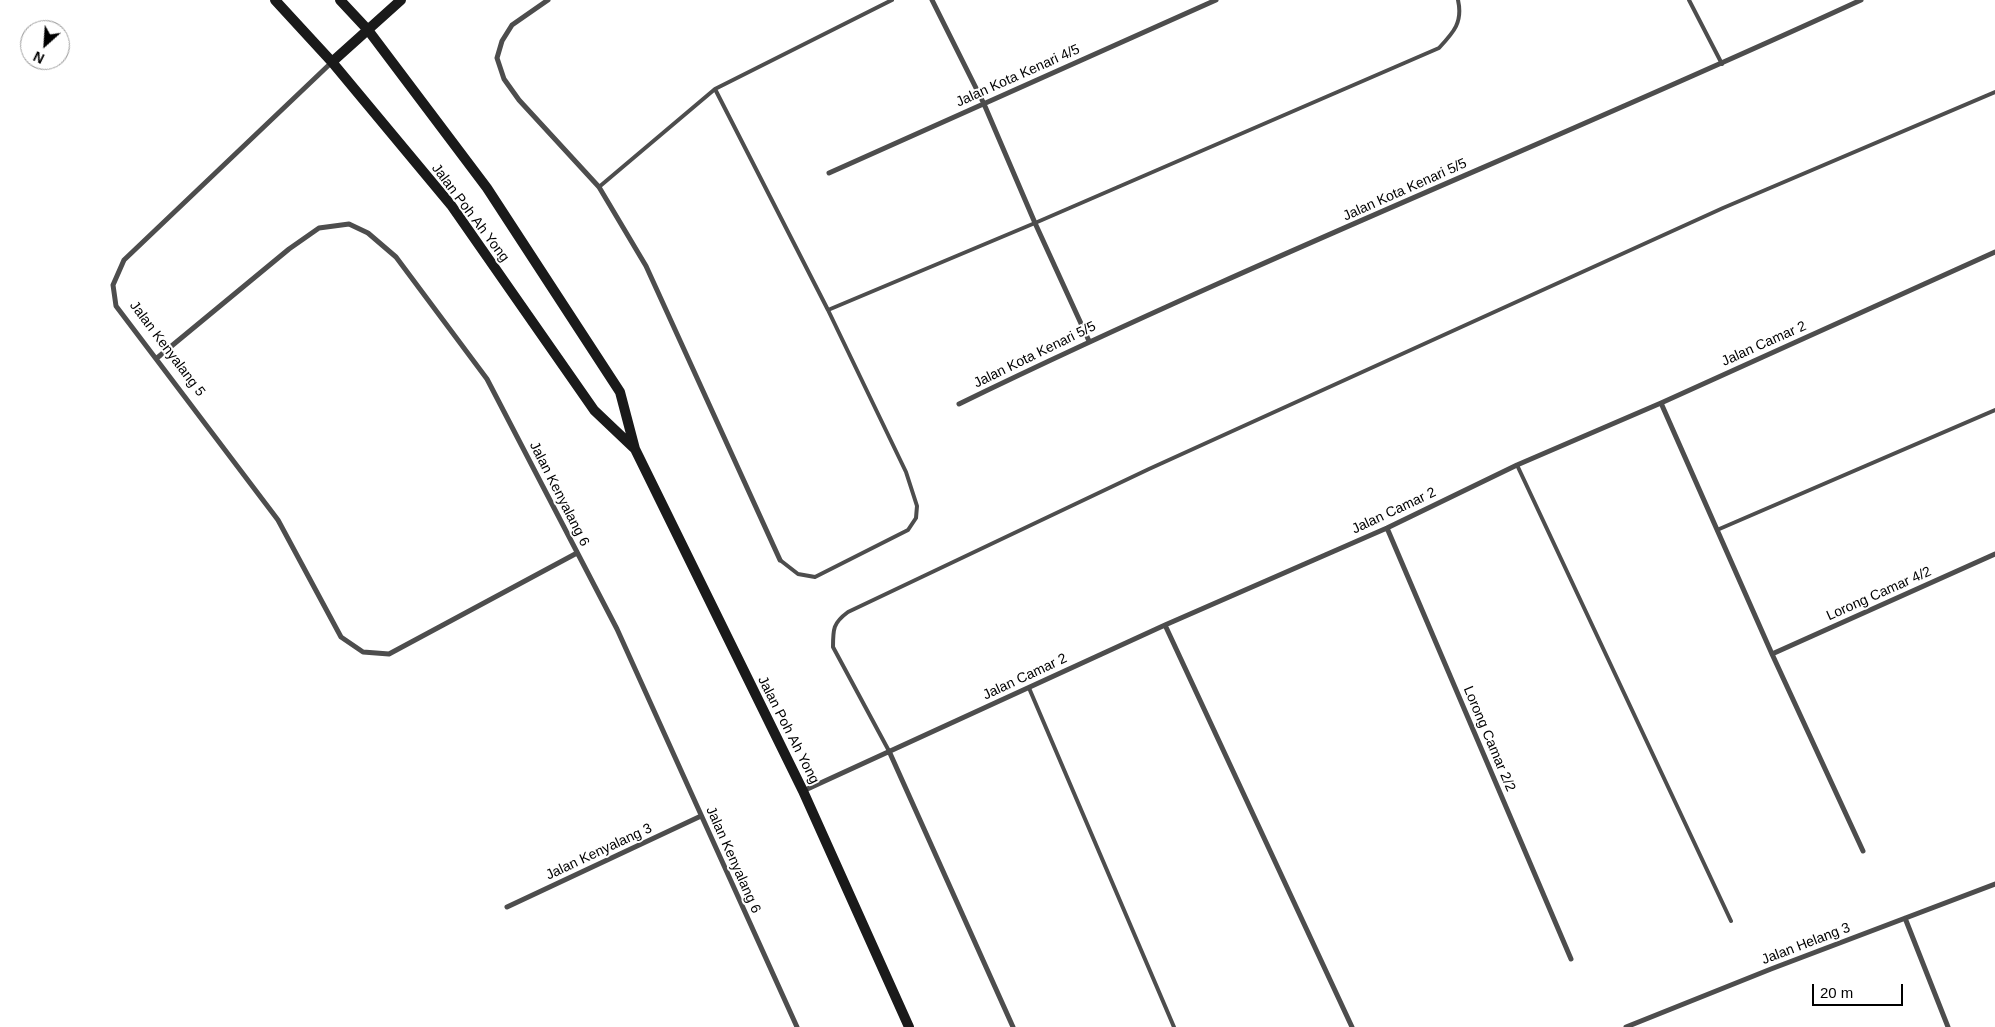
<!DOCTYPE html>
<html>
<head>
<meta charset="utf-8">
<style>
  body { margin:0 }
  #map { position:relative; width:1995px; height:1027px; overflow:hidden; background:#fff; font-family:Arial,sans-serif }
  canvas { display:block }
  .north { position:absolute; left:20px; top:20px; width:50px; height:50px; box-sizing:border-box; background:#fff; border:1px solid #999; border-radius:50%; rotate:206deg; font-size:14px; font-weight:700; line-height:20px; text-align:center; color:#000 }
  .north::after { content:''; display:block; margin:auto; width:18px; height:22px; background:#000; clip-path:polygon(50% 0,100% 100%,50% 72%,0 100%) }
  .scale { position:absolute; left:1812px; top:984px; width:91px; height:22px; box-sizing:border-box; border:2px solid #000; border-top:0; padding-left:6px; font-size:15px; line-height:18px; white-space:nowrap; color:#000; -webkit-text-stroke:4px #fff; paint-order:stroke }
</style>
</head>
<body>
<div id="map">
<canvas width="1995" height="1027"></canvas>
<div class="north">N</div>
<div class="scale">20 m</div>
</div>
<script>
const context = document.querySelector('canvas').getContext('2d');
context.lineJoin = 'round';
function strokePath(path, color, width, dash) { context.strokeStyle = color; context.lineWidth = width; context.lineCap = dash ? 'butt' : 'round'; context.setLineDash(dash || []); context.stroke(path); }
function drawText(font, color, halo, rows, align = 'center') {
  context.font = font + ' Arial,sans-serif'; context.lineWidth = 4; context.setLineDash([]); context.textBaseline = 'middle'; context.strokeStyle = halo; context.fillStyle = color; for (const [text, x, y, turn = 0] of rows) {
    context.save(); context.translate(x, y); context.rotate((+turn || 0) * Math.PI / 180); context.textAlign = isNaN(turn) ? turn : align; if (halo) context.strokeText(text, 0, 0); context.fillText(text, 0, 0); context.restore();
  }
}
const service = new Path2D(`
  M 1689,0 L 1722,64
  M 715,89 L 828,310 L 906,472 L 917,506 L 916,518 L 908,530 L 815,577 L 798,574 L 780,560
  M 599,187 L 715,89 L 892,0
  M 828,310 L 1035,223 L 1439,48 C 1454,32 1463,22 1458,0
  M 1517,465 L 1731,921
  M 1717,530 L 1995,410
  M 1029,688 L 1174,1027
  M 889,751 L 833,647 C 833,629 833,623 848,612 L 1149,469 L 1723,208 L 1995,92`);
const minor = new Path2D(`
  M 548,0 L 512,25 L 502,41 L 497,58 L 504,79 L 519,100 L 599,187 L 646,266 L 780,560
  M 932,0 L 984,104 L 1035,223 L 1089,341
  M 332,62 L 124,260 L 113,285 L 116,306 L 278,520 L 341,637 L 363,652 L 389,654 L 577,553
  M 829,173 L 1216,0
  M 157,358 L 289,249 L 319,228 L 349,224 L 368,233 L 396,257 L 487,379 L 617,629 L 797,1027
  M 1661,403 L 1772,654 L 1863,851
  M 959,404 C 1255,260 1562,138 1861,0
  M 1387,528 L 1571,959
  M 1165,625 L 1352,1027
  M 1772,654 L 1995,554
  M 889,751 L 1013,1027
  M 803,791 L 1165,625 L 1387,528 L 1517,465 L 1661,403 L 1995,252
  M 507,907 L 701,816
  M 1905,918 L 1948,1027
  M 1626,1027 L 1771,969 L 1995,884`);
const secondary = new Path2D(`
  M 275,0 L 332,62 L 451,205 L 594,410 L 634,448
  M 340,0 L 368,30 L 487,188 L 620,392 L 635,449 L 803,791 L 909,1027
  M 332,62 L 401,0`);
const streetNames = [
  ["Jalan Kota Kenari 4/5",1018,76,-24],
  ["Jalan Kota Kenari 5/5",1405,190,-24],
  ["Jalan Poh Ah Yong",470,213,53],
  ["Jalan Camar 2",1764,344,-24],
  ["Jalan Kenyalang 5",167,349,53],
  ["Jalan Kota Kenari 5/5",1035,355,-26],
  ["Jalan Kenyalang 6",559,494,63],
  ["Jalan Camar 2",1394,511,-25],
  ["Lorong Camar 4/2",1879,594,-24],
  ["Jalan Camar 2",1025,677,-25],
  ["Jalan Poh Ah Yong",788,730,63],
  ["Lorong Camar 2/2",1489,739,67],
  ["Jalan Kenyalang 3",599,852,-25],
  ["Jalan Kenyalang 6",733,860,66],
  ["Jalan Helang 3",1806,944,-21]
];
strokePath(service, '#4d4d4d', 4);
strokePath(minor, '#4d4d4d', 5);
strokePath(secondary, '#1a1a1a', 10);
drawText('14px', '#000', '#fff', streetNames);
</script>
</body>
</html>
